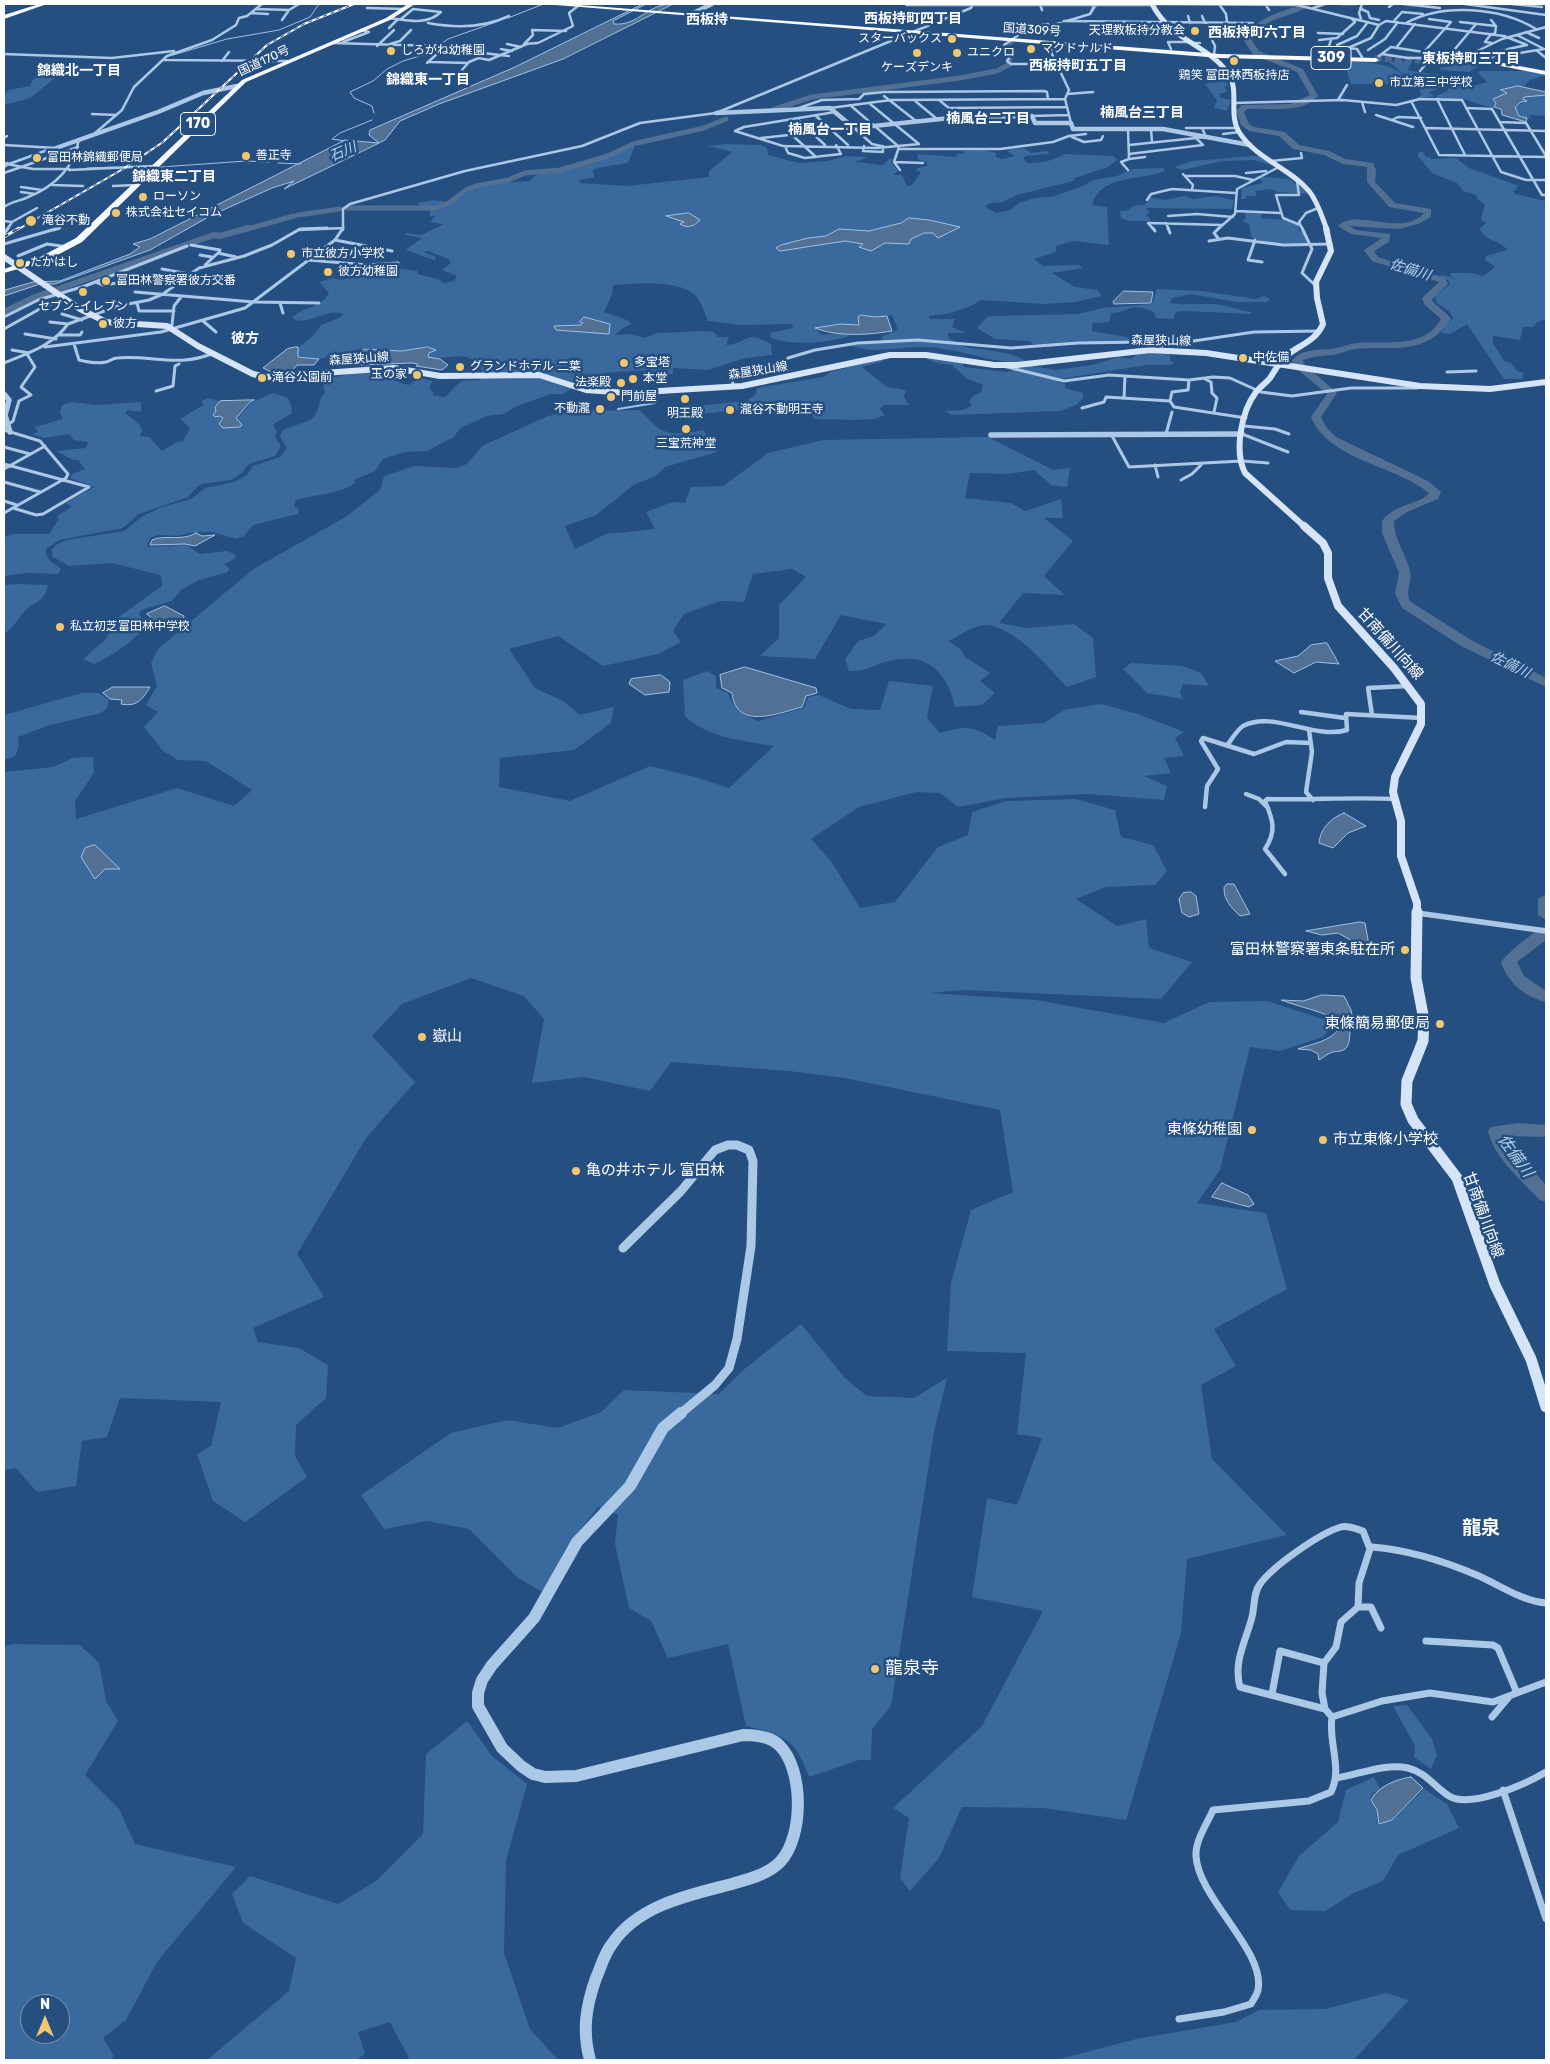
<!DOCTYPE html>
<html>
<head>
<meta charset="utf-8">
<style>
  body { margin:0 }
  #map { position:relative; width:1550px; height:2064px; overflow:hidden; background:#254f80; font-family:Rubik,sans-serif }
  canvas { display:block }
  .frame { position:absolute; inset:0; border:5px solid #fff; pointer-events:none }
  .north { position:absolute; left:20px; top:1994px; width:50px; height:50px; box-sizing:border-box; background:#254f80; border:1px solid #7c95b3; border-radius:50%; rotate:0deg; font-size:14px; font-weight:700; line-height:20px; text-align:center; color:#fff }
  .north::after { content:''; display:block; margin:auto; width:18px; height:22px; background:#f0c76f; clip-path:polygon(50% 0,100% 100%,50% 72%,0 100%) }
</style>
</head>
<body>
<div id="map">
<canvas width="1550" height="2064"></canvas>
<div class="frame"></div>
<div class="north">N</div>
</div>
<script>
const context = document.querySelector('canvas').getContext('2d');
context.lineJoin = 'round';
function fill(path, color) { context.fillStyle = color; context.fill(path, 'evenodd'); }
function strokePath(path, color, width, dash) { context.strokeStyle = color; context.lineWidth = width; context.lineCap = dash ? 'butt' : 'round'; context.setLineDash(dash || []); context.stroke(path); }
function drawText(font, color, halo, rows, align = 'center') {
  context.font = font + ' Rubik,"Noto Sans JP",sans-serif'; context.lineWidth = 5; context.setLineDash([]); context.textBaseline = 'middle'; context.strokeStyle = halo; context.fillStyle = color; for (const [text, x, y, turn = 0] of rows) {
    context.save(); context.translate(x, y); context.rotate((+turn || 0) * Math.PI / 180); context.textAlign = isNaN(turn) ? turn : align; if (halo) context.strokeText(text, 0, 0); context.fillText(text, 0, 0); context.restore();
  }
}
const green = new Path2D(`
  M 1438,55 L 1497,60 L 1493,66 L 1471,63 L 1469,65 L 1478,67 L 1469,72 L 1441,70 L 1439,68 L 1459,64 L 1431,61 Z
  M 1406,61 L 1412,63 L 1407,70 C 1424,74 1441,74 1459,78 L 1429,93 L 1435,96 L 1446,92 L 1452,85 L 1477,85 L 1487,82 L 1478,73 L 1480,71 L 1528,71 L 1546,75 L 1530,80 L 1524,86 L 1501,90 L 1507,93 L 1493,99 L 1496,103 L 1493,107 L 1497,108 L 1492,108 L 1463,99 L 1434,99 L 1438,96 L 1417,98 L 1421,95 L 1416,78 L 1402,73 L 1389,62 Z
  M 1358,62 C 1374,62 1403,66 1409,84 L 1351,84 L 1347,71 L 1339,63 Z
  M 96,64 L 115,65 L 59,75 L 30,98 L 4,105 L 4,95 L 9,90 L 30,86 L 33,80 L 41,73 L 48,75 Z
  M 1218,71 L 1218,76 L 1229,85 L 1224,87 L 1228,91 L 1219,94 L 1221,98 L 1231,100 L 1227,111 L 1214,108 L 1217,100 L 1205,84 L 1210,83 L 1206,75 Z
  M 1546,95 L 1546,116 L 1528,115 L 1532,118 L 1527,119 L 1516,113 L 1515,107 L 1526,101 L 1523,99 L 1524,97 Z
  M 727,144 L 761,145 L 767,148 L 768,155 L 799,163 L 827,161 L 846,156 L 868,157 L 855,162 L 883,165 L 889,159 L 892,159 L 891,162 L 898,171 L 893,175 L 902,175 L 907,186 L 912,185 L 921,172 L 916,171 L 918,168 L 927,166 L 927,162 L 917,159 L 918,154 L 956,157 L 957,154 L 964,153 L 963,151 L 984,150 L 996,153 L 996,157 L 1002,159 L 1015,156 L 1008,152 L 1009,149 L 1024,148 L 1031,153 L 1048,151 L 1049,154 L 1026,156 L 1023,158 L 1027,163 C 1039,163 1054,161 1064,154 L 1114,156 L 1117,160 L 1108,167 L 1075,178 L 1073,181 L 1017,195 L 1003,202 L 989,203 L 985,207 L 997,213 L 1010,210 L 1019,203 L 1035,198 L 1051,197 L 1083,186 L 1093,180 L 1117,176 L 1133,169 L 1163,168 L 1165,171 C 1140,181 1101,174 1092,205 L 1107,207 L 1109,245 L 1073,241 L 1056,246 L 1056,252 L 1034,259 L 1043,266 L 1079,265 L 1083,268 L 1052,273 L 1075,287 L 1098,290 L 1101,296 L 1075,302 L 1045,304 L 981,300 L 969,307 L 947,314 L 929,316 L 930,319 L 955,319 L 952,327 L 967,333 L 948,333 L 949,338 C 954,341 960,346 966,347 C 985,351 1010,350 1027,362 C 991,365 956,346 920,347 C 898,347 873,354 851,346 L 882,340 L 883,336 L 898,330 L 892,315 L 875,317 L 861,315 L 858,317 L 859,325 L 840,324 L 833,327 L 814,328 L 822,335 L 839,333 L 850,336 C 825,343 797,346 771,338 L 770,333 L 793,328 L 792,324 L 741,325 L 708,321 C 705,314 701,302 696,296 C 680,279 634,284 613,285 L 612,295 L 604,312 L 627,320 L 632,324 L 623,328 L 615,335 L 631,334 L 644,338 L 658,333 L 704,331 L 714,332 L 718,337 L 729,337 L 726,345 C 750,343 744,329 771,344 L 772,355 L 745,358 L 708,370 L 673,368 L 673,374 C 663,375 660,371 651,371 C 635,370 620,372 604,373 L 604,375 L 581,377 L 579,384 L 563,394 L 551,394 L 517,406 L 504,414 L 487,416 L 460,428 L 454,437 L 427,451 L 405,452 L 383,459 L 375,471 L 354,480 L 355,483 C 338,495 316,494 296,500 L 294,506 L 299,510 L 298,514 L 253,525 L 244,536 L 236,539 L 213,532 L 195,532 L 177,536 L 159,535 L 150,538 L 147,547 L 186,545 L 200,554 L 227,551 L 236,555 L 235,559 L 224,564 L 229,568 L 228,572 L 199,580 L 181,590 L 172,601 L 141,610 L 139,615 L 146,621 C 146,635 106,659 94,664 L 83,659 L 105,640 L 111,630 L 106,626 L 162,586 L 162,580 L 160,575 L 112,563 L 69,566 L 53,557 L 52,549 L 56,545 L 67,540 L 124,531 L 143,516 L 162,507 L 191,499 L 205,488 L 234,482 L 247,475 L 253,466 L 280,457 L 287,448 L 280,437 L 282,431 C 291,425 302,425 311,419 C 321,412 317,400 325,393 L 321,377 L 332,378 L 352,373 L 391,372 L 406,376 L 397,382 L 409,385 L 419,378 L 433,381 L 429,388 L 434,393 L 432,395 L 445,397 L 461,381 L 479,380 L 483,373 C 469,346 453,361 429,357 L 429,353 L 436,350 L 428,346 L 401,351 L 363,348 L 319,359 L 298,356 L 298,347 C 306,343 317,332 321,325 L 341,317 L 343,314 C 327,307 307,328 292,318 C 303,306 320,309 329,293 L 319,282 L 332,278 L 342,280 L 359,274 L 360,270 L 372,266 L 418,271 L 417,274 L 438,279 L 443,283 L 454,281 L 457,276 L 442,270 L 451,263 L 449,259 L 428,251 L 424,252 L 436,257 L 435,260 C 429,259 413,252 405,250 L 422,238 L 405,235 L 406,233 L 421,235 L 444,224 L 430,222 L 435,216 L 430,216 L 430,211 L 424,210 L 426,207 L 419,206 L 418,203 L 433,200 L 452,203 C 481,180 496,184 530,181 L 536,175 L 563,170 L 609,156 L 635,145 L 628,163 L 597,168 L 593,170 L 594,177 L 579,180 L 580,183 L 627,186 L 709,177 L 709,171 L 732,152 L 708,146 Z
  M 1422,151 L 1426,157 L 1430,157 L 1430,159 L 1456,158 L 1469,168 L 1519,186 L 1515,188 L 1518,189 L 1513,191 L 1515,194 L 1546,201 L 1546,319 L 1537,322 L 1533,327 L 1523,327 L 1520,340 L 1493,336 L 1493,343 L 1504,361 L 1511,363 L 1517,371 L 1524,373 L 1522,379 L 1504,379 L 1467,324 L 1450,334 L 1441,333 L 1453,318 L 1449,311 L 1437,303 L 1435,296 L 1450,284 L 1448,280 L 1439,277 L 1443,275 L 1464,282 L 1451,277 L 1450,273 L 1471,273 L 1483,276 L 1495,267 L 1485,260 L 1486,256 L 1507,250 C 1501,239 1483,242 1480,228 L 1486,223 L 1481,219 L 1485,204 L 1478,200 L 1476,195 L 1463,191 L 1457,183 L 1432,173 L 1418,156 L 1418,153 Z
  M 1253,156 L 1261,156 L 1272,165 L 1253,160 L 1223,161 L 1182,170 L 1174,167 L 1192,161 Z
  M 1265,177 L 1289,179 L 1307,191 L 1307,194 L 1278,192 L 1270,189 L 1255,191 L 1257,196 L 1246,196 L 1246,199 L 1241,199 L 1242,188 L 1263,183 L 1260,178 Z
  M 1184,196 L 1193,199 L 1214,196 L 1234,200 L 1232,209 L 1146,208 L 1150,213 L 1146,214 L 1151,221 L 1129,221 L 1121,218 L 1120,211 L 1129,210 L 1133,206 L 1144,205 L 1149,201 L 1149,197 L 1164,200 Z
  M 1249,212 L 1262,213 L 1261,218 L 1284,220 L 1301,226 L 1298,230 L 1303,232 L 1308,243 L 1278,244 L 1252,238 L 1249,224 L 1243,221 L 1246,218 L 1244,213 Z
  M 1157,289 L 1201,291 L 1256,299 L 1264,296 L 1270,299 L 1267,302 L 1237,302 L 1191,294 L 1172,298 L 1170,303 C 1189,306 1209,302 1227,306 C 1235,308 1242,311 1251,312 L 1251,314 L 1186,311 L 1176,312 L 1173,319 L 1156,318 L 1154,312 C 1128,301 1132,312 1111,313 L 1109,322 L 1093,323 L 1092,331 L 1126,337 L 1131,341 L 1035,345 L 1029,341 L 995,339 L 977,328 L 987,317 L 993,316 L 1078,314 L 1102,308 L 1152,304 Z
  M 1158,352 L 1170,355 L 1170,361 L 1175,363 L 1169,365 L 1147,365 L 1060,379 L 1058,382 L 1065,384 L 1065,388 L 1083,393 L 1083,399 L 1076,405 L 1060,411 L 952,415 L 945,411 L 963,410 L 972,406 L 969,402 L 973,396 L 981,392 L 983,385 L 966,378 L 952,365 L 936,363 L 926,358 L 961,361 L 964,367 L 1006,372 L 1031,366 L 1056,370 L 1092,365 L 1119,357 L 1131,359 L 1138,353 Z
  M 879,359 L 884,361 L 862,367 L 887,387 L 906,390 L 904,397 L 909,405 L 884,405 L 880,409 L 885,415 L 875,419 L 856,420 L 815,419 L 801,403 L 701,414 L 694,410 L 697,406 L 746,401 L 755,395 L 757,388 L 823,377 L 830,372 Z
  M 273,393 L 288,398 L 292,408 L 291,414 L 275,423 L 273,426 L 277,431 L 275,437 L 281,446 L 275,456 L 249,464 L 242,473 L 231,480 L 202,484 L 197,487 L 188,497 L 139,514 L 123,528 L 59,540 L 46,549 C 45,560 53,562 61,569 L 58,574 L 26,573 L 4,576 L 4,537 L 12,534 L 49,534 L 59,519 L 57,516 L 72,507 L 66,503 L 94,487 L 70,478 L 72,474 L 85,469 L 78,460 L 73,460 L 56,451 L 86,448 L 88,442 L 74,440 L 69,434 L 44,438 L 32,434 L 38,432 L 35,427 L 63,419 L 60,413 L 62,405 L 72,402 L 97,405 L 141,402 L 141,412 L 128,410 L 125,413 L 139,424 L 142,430 L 140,436 L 149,437 L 162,451 L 175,443 L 183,441 L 190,428 L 180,419 L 203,405 L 202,401 L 208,398 L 219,401 L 214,407 L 216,411 L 213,415 L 223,418 L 219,424 L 223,428 L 240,427 L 242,425 L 236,419 L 252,402 Z
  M 639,410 C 646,415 650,421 656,426 C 668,437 689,433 703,430 L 717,452 L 665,467 L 656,476 L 635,484 L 596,515 L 565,526 L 575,549 L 606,534 L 655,529 L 646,512 L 672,502 L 685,503 L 691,487 L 723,486 L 768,453 L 823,440 L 988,437 L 1053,470 L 1070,468 L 1067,487 L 1051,485 L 1034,470 L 1008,474 L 970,473 L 965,498 L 1011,503 L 1025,511 L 1061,499 L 1063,518 L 1044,518 L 1073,541 L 1044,576 L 1065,595 L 1023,593 L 999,623 L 1027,628 L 1074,624 L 1093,638 L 1096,677 L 1067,687 C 1047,666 1018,630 988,625 C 976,624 959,635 949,641 L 961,650 L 965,657 L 990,673 L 980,681 L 995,693 L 982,705 L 955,707 C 947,672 927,651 889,661 C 871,665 871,671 849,671 L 845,659 L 858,641 L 874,636 L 886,624 L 841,615 L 815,659 L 760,656 L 779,638 L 779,605 L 806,577 L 792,569 L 753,574 L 744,602 L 720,601 L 684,614 L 673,631 L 681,642 L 658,654 L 603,666 L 558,636 L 509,649 L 535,688 L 563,701 L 580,715 L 614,707 L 611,723 L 574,750 L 500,758 L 499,787 L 570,801 L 650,766 L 695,777 L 729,788 L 774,746 C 745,741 707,738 685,716 L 683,680 L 707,671 L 716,676 L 716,688 L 728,693 C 733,710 743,714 758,721 L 804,708 L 808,697 L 819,695 L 851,709 L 880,710 L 889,681 L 933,686 L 927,718 L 940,733 C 968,726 971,725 995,740 L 998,726 L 1044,723 L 1064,710 L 1101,704 L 1138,714 L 1184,732 L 1175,738 L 1184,756 L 1164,758 L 1171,773 L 1144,776 L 1167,786 L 1164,800 L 1087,794 L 1006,798 L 958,807 L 940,793 L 916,792 L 859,807 L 811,839 L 831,861 L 860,908 L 895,902 L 938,847 L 968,835 L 972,812 L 1006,801 L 1075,799 L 1115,810 L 1121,837 L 1153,845 L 1167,871 L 1155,885 L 1106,887 L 1076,899 L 1117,926 L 1146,919 L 1149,948 L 1192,962 L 1161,999 L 963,990 L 930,993 L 1036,1000 L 1164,1023 L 1209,1002 L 1267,1001 L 1335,1023 L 1323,1037 L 1280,1051 L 1250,1047 L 1220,1170 L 1197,1203 L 1266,1213 L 1287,1289 L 1214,1329 L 1236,1366 L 1201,1385 L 1212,1459 L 1287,1535 L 1187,1559 L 1181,1633 L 1126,1820 L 1043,1808 L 962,1807 L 939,1858 L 910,1891 L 900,1878 L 909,1818 L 893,1808 L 982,1726 L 1043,1611 L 972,1597 L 987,1498 L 1017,1505 L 1042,1438 L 1017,1434 L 1026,1353 L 947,1351 L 951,1283 L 971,1210 L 1013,1192 L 1000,1110 L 845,1078 L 789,1071 L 671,1062 L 650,1091 L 584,1077 L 532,1083 L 544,1019 L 524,996 L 471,978 L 402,1004 L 372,1036 L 415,1082 L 366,1138 L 297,1254 L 324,1297 L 253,1328 L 258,1342 L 299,1348 L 328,1365 L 326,1398 L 296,1425 L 295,1456 L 307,1477 L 245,1522 L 213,1501 L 197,1454 L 211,1446 L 221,1402 L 120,1398 L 107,1437 L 82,1441 L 76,1486 L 37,1492 L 16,1468 L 4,1470 L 4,772 L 53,767 L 73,758 L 93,757 L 94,773 L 75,801 L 76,819 L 177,788 L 234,806 L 252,790 L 206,761 L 178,760 L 163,751 L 144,727 L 158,712 L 146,705 L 157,686 L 151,663 L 158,649 L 252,570 L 347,516 L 380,490 L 384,476 L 415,466 L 456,468 L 467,464 L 482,446 L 548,416 L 572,411 Z
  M 17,584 L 48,585 C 43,604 37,599 25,611 C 17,619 14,628 4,634 L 4,585 Z
  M 1131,663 L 1182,666 L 1201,673 L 1209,686 L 1183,684 L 1180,692 L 1183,699 L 1147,693 L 1123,669 Z
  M 82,693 L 99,693 L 109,700 L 107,708 L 101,713 L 50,725 L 18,737 L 19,746 L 15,756 L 4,760 L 4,715 Z
  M 801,1324 L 845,1378 L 867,1396 L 914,1398 L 947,1378 L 934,1432 L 891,1706 L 872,1729 L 871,1760 L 859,1760 L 809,1777 C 795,1738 785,1736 746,1726 L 728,1644 L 668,1658 L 651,1621 L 629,1608 L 615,1544 L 618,1515 L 598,1507 L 566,1548 L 543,1592 L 518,1578 L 469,1529 L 427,1521 L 384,1529 L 361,1495 L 451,1433 L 507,1420 L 558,1428 L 601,1412 L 624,1390 L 719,1394 L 742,1371 Z
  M 12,1644 L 80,1645 L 99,1663 L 106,1701 L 118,1721 L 85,1775 L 119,1809 L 135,1844 L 236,1867 L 157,1962 L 126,2020 L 103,2038 L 114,2056 L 110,2060 L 4,2060 L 4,1646 ZM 30,2004 L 60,2004 L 60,2034 L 30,2034 Z
  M 1407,1705 L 1432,1739 L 1437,1755 L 1431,1769 L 1414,1757 L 1415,1746 L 1393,1706 Z
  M 467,1721 L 492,1756 L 527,1784 L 506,1861 L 504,1953 L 530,2029 L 558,2060 L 410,2060 L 390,2022 L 358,2032 L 365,2054 L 356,2060 L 207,2060 L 289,1991 L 296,1958 L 243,1923 L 232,1894 L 250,1876 L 338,1904 L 376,1881 L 423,1834 L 426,1754 Z
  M 1374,1777 L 1380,1789 L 1372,1794 L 1370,1800 L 1376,1810 L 1378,1825 L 1393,1820 L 1424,1789 L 1447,1804 L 1459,1828 L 1398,1855 L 1383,1881 L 1354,1893 L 1325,1911 L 1290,1910 L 1278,1892 L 1299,1856 L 1338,1822 L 1346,1790 Z
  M 1386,1993 L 1409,2000 L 1354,2060 L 1056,2060 L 1136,2039 L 1236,2022 L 1259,2010 L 1326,2009 Z`);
const water = new Path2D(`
  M 643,4 L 646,4 L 613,21 L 614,24 C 639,26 646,4 673,4 L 563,59 L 439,104 L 400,121 L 385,140 L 371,147 L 284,189 L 294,181 L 272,188 L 212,215 L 150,250 L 55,284 L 40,284 L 4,296 L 5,290 L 33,282 L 60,281 L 130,254 L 140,247 L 133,244 L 150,239 L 345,140 L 379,143 L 369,135 L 370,130 L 515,67 Z
  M 1518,86 L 1546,92 L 1546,95 L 1524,97 L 1523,99 L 1527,101 L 1521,102 L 1515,107 L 1519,116 L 1527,118 L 1526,122 L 1502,115 L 1501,109 L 1494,107 L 1496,103 L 1493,99 L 1507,93 L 1501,90 Z
  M 689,213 L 700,220 C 694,226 688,229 680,224 L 684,222 L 666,216 Z
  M 909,218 L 929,220 L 960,227 L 938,238 L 933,233 L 924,233 L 911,239 L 909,244 L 885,243 L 871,251 L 859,247 L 863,244 L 845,241 L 780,251 L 776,248 L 781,245 L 808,238 L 826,236 L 839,229 L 869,231 L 901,223 Z
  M 1124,291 L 1153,292 L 1151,303 L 1114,304 L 1113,302 Z
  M 861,315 L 875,317 L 887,316 L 892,331 C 869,335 837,337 815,328 L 840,324 L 859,325 L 858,317 Z
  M 584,317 L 610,324 L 609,334 L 556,330 L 554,326 L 581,325 L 583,323 L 580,322 Z
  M 295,347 L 298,347 L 298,357 L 319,359 L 314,365 L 297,365 L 291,372 L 274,373 L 263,368 L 287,349 Z
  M 428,347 L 436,350 L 429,353 L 428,357 L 440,359 L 448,365 L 442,370 L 416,366 L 418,364 L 412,363 L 361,365 L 363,349 L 401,351 Z
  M 254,400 L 250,402 L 236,418 L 242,425 L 240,427 L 223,428 L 219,424 L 223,418 L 220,416 L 215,417 L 213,415 L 216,411 L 215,407 L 220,401 Z
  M 196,533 L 202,536 L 215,535 L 195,546 L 185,544 L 150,545 L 152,540 C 166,534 181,542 196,533 Z
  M 165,606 L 184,616 L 183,624 L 176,627 L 162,627 L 147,614 Z
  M 1327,643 L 1339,664 L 1316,662 L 1294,673 L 1275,661 L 1298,656 L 1311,645 Z
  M 745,667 L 816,688 L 817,693 L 806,696 L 802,707 C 779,713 736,731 732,693 L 722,688 L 720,675 Z
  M 661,675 L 670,682 L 669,692 L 645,695 L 629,684 L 631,679 Z
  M 113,687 L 150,687 C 142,700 137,707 121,704 L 122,700 L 110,699 L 103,693 Z
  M 1344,813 L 1366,826 L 1348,833 L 1333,848 L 1319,843 C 1320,829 1331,818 1344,813 Z
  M 95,845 L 120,869 L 105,869 L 95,879 L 81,857 L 85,848 Z
  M 1227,884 L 1234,884 L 1250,914 L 1240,916 C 1231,907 1224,901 1224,888 Z
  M 1191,892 L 1196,896 L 1199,914 L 1189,917 L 1182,913 L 1179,899 L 1183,893 Z
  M 1360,922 L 1365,923 L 1370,951 L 1338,933 L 1322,935 L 1306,931 Z
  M 1322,995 L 1344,996 L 1351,1010 L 1353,1019 C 1348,1029 1352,1044 1345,1049 C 1341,1052 1337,1051 1333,1052 C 1328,1053 1323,1058 1319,1060 L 1318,1054 L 1311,1050 L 1298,1049 C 1314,1043 1335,1041 1342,1023 C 1324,1011 1302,1008 1281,1000 L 1303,1001 Z
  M 1222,1183 L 1248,1195 L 1254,1204 L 1249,1207 L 1212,1197 Z
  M 1411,1777 L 1423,1788 L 1392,1820 L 1379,1824 L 1377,1810 L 1371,1800 C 1378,1786 1397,1779 1411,1777 Z`);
const streamFar1 = new Path2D(`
  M 1091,14 L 1097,5
  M 508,18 L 541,5
  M 1048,25 L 1067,21
  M 1022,34 L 1035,27
  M 173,55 L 227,39 L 279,30 L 310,17 L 319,4
  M 374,113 L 372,106 L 354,98 L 350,92 L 373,81 L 387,69 L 403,61 L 437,51 L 438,46 L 448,39 L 496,22
  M 345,141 L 332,139 L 340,133 L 372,120
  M 278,163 L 301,164
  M 161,167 L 246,161 L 269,162
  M 87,168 L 116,167`);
const stream = new Path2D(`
  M 618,409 L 655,403`);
const canalFar1 = new Path2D(`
  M 1009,62 L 1011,52 L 1006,46 L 1011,42
  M 772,110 L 812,97 L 960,78 L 997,71 L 1010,64
  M 637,143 L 704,128 L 726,119
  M 347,208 L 434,208 L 449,203 L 466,190 L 476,186 L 508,180 L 525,173 L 560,170 L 608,156 L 633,144
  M 298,215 L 340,209
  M 244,230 L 294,216`);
const canal = new Path2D(`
  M 4,312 L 35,297 L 214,235 L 220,236 L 248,228`);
const river = new Path2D(`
  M 1304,4 L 1313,4 C 1293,18 1266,15 1251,39 L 1259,51 L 1303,69 L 1318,96 C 1300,115 1271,107 1247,109 L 1244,112 L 1249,124 L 1254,127 L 1285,132 L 1299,145 L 1329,151 L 1345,159 L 1373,163 L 1376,170 L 1375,182 L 1395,203 L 1431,209 L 1431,217 L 1418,224 L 1399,229 L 1349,226 L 1356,230 L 1390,234 L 1389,242 L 1374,251 L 1378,257 L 1445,278 L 1448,284 L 1432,299 L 1433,302 L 1451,318 C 1449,325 1444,328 1439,333 C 1414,355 1385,345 1355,349 C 1347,350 1340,354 1333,355 C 1321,356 1314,356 1303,360 L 1304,364 L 1337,393 L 1321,417 L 1326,427 L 1336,437 L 1428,481 L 1441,492 L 1438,499 L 1407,512 L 1394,521 C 1394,540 1406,553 1410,571 C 1413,582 1404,591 1411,602 L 1471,640 L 1546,678 L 1546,687 L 1461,646 L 1402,608 L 1395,593 L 1399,573 L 1382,533 L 1382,521 C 1395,503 1422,504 1429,493 C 1395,465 1328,460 1311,417 L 1327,394 L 1296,368 L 1292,361 C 1300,349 1317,350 1331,349 C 1339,348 1348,344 1357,343 C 1385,341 1425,349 1441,319 L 1425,305 L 1422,298 L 1439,282 L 1372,261 L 1364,250 L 1382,238 L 1351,234 L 1338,226 C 1357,207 1402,238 1424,213 L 1389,207 L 1367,182 L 1367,167 L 1343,164 L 1324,155 L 1293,149 L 1279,136 L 1249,131 L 1241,125 L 1236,111 L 1242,105 L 1290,104 L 1310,95 L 1297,72 L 1253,55 L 1243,39 C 1257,17 1280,12 1304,4 Z
  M 1546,894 L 1546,920 L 1538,915 L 1538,899 Z
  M 1546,926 L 1546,940 L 1517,962 L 1524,976 L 1546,991 L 1546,1002 C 1525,997 1508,983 1501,962 C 1507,953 1537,929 1546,926 Z
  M 1517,1123 L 1546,1125 L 1546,1137 L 1507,1136 L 1515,1150 L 1546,1185 L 1546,1202 L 1540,1200 C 1522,1181 1494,1158 1488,1131 L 1491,1127 Z`);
const trunkTunnel = new Path2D(`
  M 1375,58 L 1498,63`);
const minorFar4 = new Path2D(`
  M 1040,4 L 1042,10
  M 1153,4 L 1297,5 L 1379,25
  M 1219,4 L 1226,14 L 1227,22
  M 1265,4 L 1269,10
  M 1342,4 L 1356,4
  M 1403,4 L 1440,8
  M 1465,4 L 1546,15
  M 1512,4 L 1542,7
  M 1389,7 L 1393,4
  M 367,8 L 404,9
  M 1313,8 L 1325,4
  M 256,9 L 289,10
  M 1361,9 L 1368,12 L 1370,18 L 1379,20
  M 251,13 L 268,14
  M 1188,16 L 1190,23
  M 1202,16 L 1205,23
  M 389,18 C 407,20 426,26 441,12 L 413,9 L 401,19
  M 1361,19 L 1359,13 L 1362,4
  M 282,20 L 289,10 L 299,4
  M 1491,20 L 1496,26 L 1495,34 L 1491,34 L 1485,42 L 1492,43
  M 1064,21 L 1253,23
  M 1067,21 L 1090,14 L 1095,4
  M 1394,21 L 1402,12 L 1423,14
  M 1460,22 L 1496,26
  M 428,23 C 455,28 484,28 509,16
  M 1406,23 C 1443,3 1500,7 1536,29
  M 1048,24 L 1030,27 L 1004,45 L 1009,58 L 1007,61 L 1011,64 L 1056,64
  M 389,28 L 398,19
  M 1526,32 L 1539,38
  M 1318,33 L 1343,34
  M 1153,34 L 1178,35
  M 1319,40 L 1337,38 L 1355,22 L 1351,18
  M 343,42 L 369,32 L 361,30
  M 332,43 L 439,46 L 439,52 L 427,63
  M 1051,43 L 1051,52 L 1069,90 L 1065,99 L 1071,123
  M 1190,43 L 1200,43
  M 390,44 L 400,41 L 411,30
  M 507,44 L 521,47
  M 524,44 L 538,43 L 573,26 L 569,13 L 578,6
  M 524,44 L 533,35 L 532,30 L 566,31
  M 1337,45 L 1357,36 L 1368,22
  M 377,46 L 394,30
  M 439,48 L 509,56
  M 1396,48 L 1415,24
  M 501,49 L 512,51
  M 1171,49 L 1168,42 L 1188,42
  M 1323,50 L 1329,46 L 1331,40
  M 1368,50 L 1385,39 L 1398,22
  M 1536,50 L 1546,58
  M 1424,52 L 1451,22 L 1429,19
  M 4,54 L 112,58 L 174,51
  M 1214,54 L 1215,46 L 1211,38 L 1219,23
  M 1382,54 L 1408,58 L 1432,58
  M 1500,54 L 1507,55 L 1544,49 L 1517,35
  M 1379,56 L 1391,47 L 1449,56 L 1476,24
  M 1362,57 L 1357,49 L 1348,48 L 1371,38 L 1379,25 L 1386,21 L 1504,36 L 1527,45 L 1508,49 L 1489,59
  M 1465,57 L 1502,39 L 1546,27
  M 479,58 L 489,60 L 527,44
  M 164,60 L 288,61
  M 222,61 L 229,52
  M 429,62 L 468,63
  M 462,70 L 469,62 L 481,57
  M 1420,71 L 1433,56
  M 1067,94 L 1093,92
  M 884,96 L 916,121
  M 1437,99 L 1465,155
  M 914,100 L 937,119
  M 939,100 L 960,117
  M 1338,100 L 1347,85
  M 1411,101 L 1439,155 L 1546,157
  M 1362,102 L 1365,112
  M 869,103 L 919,144
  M 1233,103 L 1343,100 L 1396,105 L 1420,99 L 1462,100 L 1501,172 L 1526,180 L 1546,180
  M 850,105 L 898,146
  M 830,108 L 891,100 L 1065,99
  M 950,108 L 1067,107
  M 1466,108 L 1492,109 L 1542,195 L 1546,195
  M 793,110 L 822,100 L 859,99 L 864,94 L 884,92 L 1044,91 L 1047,92 L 1048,99
  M 835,112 L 744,127 L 735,131 L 783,146 L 877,148 L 919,144
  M 92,114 L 116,115
  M 815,115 L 848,145
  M 1376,115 L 1413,127
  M 1032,116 L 1069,115
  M 796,118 L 825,145
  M 1392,120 L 1398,117 L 1421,118
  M 1500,122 L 1526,123 L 1546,156
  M 1186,128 L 1237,128
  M 1426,128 L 1546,131
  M 1128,129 L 1129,159 L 1121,162 L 1128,170
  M 1151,129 L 1152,142
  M 94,134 L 122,110 L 134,87 L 167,56 L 212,40 L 236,25 L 239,18 L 247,16 L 262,4
  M 791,134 L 816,157
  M 1223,134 L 1239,132
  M 1072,137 L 1084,142 L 1101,140 L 1103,136
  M 4,138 L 7,136
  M 761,138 L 854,128 L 872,144 L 881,146
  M 4,145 L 56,148
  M 1129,145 L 1206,137 L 1202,128
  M 785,146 L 788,153 L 805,158 L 841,154 L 836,145
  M 864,146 L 863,151 L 883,152 L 883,146
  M 899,149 L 1000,149 L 1053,142 L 1069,136 L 1086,134
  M 1129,154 L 1203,145 L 1196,138
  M 1129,159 L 1145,157
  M 1271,161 L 1302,158 L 1301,153
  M 894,162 L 923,163
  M 894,162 L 899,147
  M 894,162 L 900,170
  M 7,164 L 33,169 L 69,169
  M 9,164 L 53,148
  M 69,170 L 154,166
  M 4,173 L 78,147
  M 1246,173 L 1266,171
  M 1183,174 L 1193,185 L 1192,189
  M 1186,176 L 1235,176 L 1253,180
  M 1297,181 L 1299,195 L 1276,195 L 1283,218 L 1300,225
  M 52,185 L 83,186
  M 113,186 L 135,185
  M 21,187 L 42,190
  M 21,192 L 35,194
  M 1147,200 L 1151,194 L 1172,189 L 1235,193
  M 4,207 C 11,202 19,201 26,198 C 54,187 74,169 79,139
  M 1236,211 L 1280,213
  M 1168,216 L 1197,214 L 1233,217
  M 4,221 L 12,222
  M 1148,223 L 1222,225
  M 1148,223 L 1154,230
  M 1166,223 L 1169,230
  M 7,230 L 12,222 L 37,208
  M 54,230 L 60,228
  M 299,230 L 343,228
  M 343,230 L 343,209 L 350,204 L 465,171 L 582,146 L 640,123 L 716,113 L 971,8 L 973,4
  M 1217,230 L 1235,214 L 1237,189 L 1277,168
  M 1303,230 L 1299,222 L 1306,213 L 1318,208`);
const minorFar3 = new Path2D(`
  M 1153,228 L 1155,231
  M 1168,228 L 1170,233
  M 1302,228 L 1312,249 L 1302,273 L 1316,286
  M 4,234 L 8,228
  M 1218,238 L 1214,233 L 1219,228
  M 335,240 L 392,251
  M 1255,240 L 1248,260 L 1262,262
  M 1209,241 L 1228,238 L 1283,245 L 1331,244
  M 4,244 L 59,228
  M 191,245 L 220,250 L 219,253
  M 200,255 L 212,257
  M 18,256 L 47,244 L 68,247
  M 309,260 L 367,265 L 398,263
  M 205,265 L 218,253 L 236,257
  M 162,269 L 189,274
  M 96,282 L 103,285 L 117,283
  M 135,292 L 254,302 L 319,303
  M 137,303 L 139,311 L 174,311
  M 280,303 L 283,313
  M 62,314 L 82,320
  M 4,317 L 38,300 L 85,286 L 187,246
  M 203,321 L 216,332
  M 50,322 L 68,324 L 118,306 L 149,300 L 163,294 L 199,268 L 244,256 L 272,245 L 300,229 L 327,228
  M 168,326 L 172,325 L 174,306 L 181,297
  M 4,329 L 45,306 L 65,299
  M 25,334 L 56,339
  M 60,335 L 80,335 L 82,332
  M 74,344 L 79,360 C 87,362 98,364 106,362 C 110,361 113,358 117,358 C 153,355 178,368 214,353
  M 45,347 L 161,332 L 245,308 L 335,240 L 343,228
  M 1153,347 L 1254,332 L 1319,331
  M 12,350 L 29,353
  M 4,363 C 28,353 52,346 68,324
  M 1003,366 L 1064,381 L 1109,375 L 1189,380 L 1213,377 L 1230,378 L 1261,392 L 1292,396 L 1351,388 L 1417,388
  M 1447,372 L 1476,371
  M 1205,379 L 1211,382 L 1212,393 L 1217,398 L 1214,412
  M 1189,380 L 1188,390 L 1172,392 L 1170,401 L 1174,407 L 1246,418
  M 734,387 L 731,377 L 733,376 L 762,367 L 781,365 L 788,358 L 815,350 L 858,343 L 918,340 L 1011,348 L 1078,343 L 1143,342 L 1156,347
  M 156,391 L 173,386 L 175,366 L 179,364
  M 1124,398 L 1125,376
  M 1082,408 L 1104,402 L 1106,397 L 1170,401
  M 1244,426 L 1275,429 L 1289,434
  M 5,427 L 13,421 L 19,401 L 31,395 L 21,387 L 35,367 L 27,354
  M 4,430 L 40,441 L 68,474 L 66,478 L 4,513
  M 1111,434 L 1129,467 L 1242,461 L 1268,463
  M 1166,434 L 1172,412
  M 1242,434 L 1288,452
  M 4,447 L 30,454
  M 4,464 L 89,487 L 43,514 L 36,515 L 13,508
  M 1155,465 L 1158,477
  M 4,469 L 45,446
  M 1181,480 L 1192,474 L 1203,463
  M 4,482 L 40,492
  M 4,501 L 17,505`);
const minorFar2 = new Path2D(`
  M 1301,712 L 1345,718
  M 1372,715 L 1368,688 L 1408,686
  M 1309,730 L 1312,752 L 1306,792 L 1313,800
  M 1228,744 C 1232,739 1237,730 1243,726 C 1273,710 1314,740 1347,730 L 1346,714 L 1422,718
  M 1246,794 L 1259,799 L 1268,808
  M 1205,807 L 1207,786 L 1218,769 L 1201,741 L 1203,738 L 1254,754 L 1286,742 L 1311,743
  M 1285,874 L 1265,849 C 1277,831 1273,820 1265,801 L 1267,799 C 1310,800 1353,797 1396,799`);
const minorFar1 = new Path2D(`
  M 1417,913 L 1546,931`);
const minor = new Path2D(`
  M 1372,1547 C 1410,1550 1444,1561 1479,1576 C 1501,1586 1522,1601 1546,1603
  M 1426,1641 L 1493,1645 L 1498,1648 L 1517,1693
  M 1272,1694 L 1280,1651 L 1324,1663
  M 1325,1709 L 1240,1687 C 1233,1661 1246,1641 1252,1617 C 1255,1606 1253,1593 1260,1584 C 1273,1566 1320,1533 1341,1527 C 1348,1525 1356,1529 1363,1531 L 1370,1549 L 1359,1583 L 1358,1607
  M 1332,1717 L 1382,1701 L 1430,1693 L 1493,1702 L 1546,1682
  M 1332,1717 L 1325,1709 L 1322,1693 L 1324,1663 L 1336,1647 L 1341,1622 L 1358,1607 L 1371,1607 L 1381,1628
  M 1492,1717 L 1508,1698
  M 1337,1778 C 1360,1774 1385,1763 1408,1768 C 1425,1772 1435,1787 1449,1796 C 1470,1809 1526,1784 1546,1772
  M 1503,1790 L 1546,1919
  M 1179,2019 L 1224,2012 L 1251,2004 C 1253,2000 1257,1995 1258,1990 C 1266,1951 1198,1898 1196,1856 C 1195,1841 1207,1824 1213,1810 L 1309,1801 L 1331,1792 C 1343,1768 1328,1743 1332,1717`);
const tertiaryFar3 = new Path2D(`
  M 907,4 L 1153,4
  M 689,15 L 712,4
  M 716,113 L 830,108 L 854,128 L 960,117 L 1032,116 L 1035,123 L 1071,123 L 1073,129 L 1163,129 L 1250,145
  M 56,148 L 158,112 L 203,93 L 237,86
  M 4,166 L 7,164`);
const tertiaryFar2 = new Path2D(`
  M 4,394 L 9,400 L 5,415 L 10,432
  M 991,435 L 1242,434`);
const tertiaryFar1 = new Path2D(`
  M 623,1248 L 681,1191 L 715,1150 L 728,1145 L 737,1145 L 749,1150 L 753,1161 L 751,1246 L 737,1339 L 729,1368 L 715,1385 L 680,1414`);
const tertiary = new Path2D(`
  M 590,2060 C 582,2031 586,2006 596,1978 C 601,1967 604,1954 612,1944 C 638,1905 689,1895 732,1884 C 748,1879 767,1875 780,1862 C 804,1837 804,1769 779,1745 C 770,1736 755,1735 743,1735 L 576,1776 L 545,1777 L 533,1774 L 521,1766 L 502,1748 L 478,1706 L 478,1693 L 482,1680 L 492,1665 L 534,1618 L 577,1542 L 630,1486 L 663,1428 L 681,1413`);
const secondaryFar3 = new Path2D(`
  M 1152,4 C 1171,41 1207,44 1228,73 C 1240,90 1228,114 1239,132 C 1256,159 1290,168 1309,191 C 1318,202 1322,217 1327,230`);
const secondaryFar2 = new Path2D(`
  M 4,257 L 80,309 L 106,322 L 167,326 L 198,346 L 253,374 L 266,377 L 394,368 L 440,376 L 539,375 L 586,390 L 627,393 L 742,386 L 890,355 L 926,355 L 994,365 L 1017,365 L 1150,350 L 1206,353 L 1420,386 L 1490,389 L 1546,382
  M 1305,527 L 1245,473 C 1234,451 1241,412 1256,392 C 1260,387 1266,383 1270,378 C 1275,371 1279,362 1286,356 C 1299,345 1316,341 1323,324 L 1317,298 L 1316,282 L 1331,251 L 1326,228`);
const secondaryFar1 = new Path2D(`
  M 1304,526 L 1323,543 L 1328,553 L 1328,578 L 1338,606 L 1394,668 L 1421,704 L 1421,724 L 1395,777 L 1393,792 L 1401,821 L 1401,856 L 1417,903 L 1417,913`);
const secondary = new Path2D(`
  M 1417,912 L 1416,978 L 1424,1020 L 1423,1041 L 1407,1081 L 1406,1104 L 1413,1120 L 1457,1178 L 1495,1285 L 1531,1359 L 1546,1407`);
const trunk = new Path2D(`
  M 39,4 L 47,4 L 4,19 L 4,15 Z
  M 408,4 L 415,4 L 390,20 L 246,82 L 82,242 L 46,261 L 4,273 L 4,269 L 40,257 L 76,238 L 242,80 L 386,18 Z
  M 543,4 L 566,4 L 1220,54 L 1376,58 L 1379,60 L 1376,62 L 1220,58 Z
  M 1498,62 L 1546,71 L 1546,75 L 1496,65 Z`);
const railFar1 = new Path2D(`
  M 17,230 L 123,169 L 163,142 L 267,45 L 304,24 L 354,4`);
const rail = new Path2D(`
  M 4,237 L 19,228`);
const markers = [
  [1195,31,5,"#f0c76f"],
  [952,39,5,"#f0c76f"],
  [1031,49,5,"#f0c76f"],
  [391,51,5,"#f0c76f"],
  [917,53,5,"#f0c76f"],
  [957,53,5,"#f0c76f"],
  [1234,61,5,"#f0c76f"],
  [1379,83,5,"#f0c76f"],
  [246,156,5,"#f0c76f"],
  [37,158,5,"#f0c76f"],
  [143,197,5,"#f0c76f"],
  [116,213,5,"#f0c76f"],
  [31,221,6,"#f0c76f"],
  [291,254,5,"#f0c76f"],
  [20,263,5,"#f0c76f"],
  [328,272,5,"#f0c76f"],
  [106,281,5,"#f0c76f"],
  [83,292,5,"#f0c76f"],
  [103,324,5,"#f0c76f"],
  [1243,358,5,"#f0c76f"],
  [624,363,5,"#f0c76f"],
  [460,367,5,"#f0c76f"],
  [417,375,5,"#f0c76f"],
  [262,378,5,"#f0c76f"],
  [633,379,5,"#f0c76f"],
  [621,383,5,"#f0c76f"],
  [611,397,5,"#f0c76f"],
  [685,399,5,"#f0c76f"],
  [600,409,5,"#f0c76f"],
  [730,410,5,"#f0c76f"],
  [686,429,5,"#f0c76f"],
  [60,627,5,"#f0c76f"],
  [1405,950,5,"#f0c76f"],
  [1440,1024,5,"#f0c76f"],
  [422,1037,5,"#f0c76f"],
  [1252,1130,5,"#f0c76f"],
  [1323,1140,5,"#f0c76f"],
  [576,1171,5,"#f0c76f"],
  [875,1669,5,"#f0c76f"]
];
const farStreetnames = [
  ["国道309号",1032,30,4],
  ["国道170号",264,61,-25],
  ["森屋狭山線",1161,341,1],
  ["森屋狭山線",359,359,-4],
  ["森屋狭山線",758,371,-9]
];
const farPoinames = [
  ["天理教板持分教会",1185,31,"right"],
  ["スターバックス",942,39,"right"],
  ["マクドナルド",1041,49],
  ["しろがね幼稚園",401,51],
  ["ユニクロ",967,53],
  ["ケーズデンキ",917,68,"center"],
  ["鶏笑 富田林西板持店",1234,76,"center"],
  ["市立第三中学校",1389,83],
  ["善正寺",256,156],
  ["富田林錦織郵便局",47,158],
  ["ローソン",153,197],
  ["株式会社セイコム",126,213],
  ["滝谷不動",42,221],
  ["市立彼方小学校",301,254],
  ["たかはし",30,263],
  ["彼方幼稚園",338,272],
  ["富田林警察署彼方交番",116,281],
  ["セブン-イレブン",83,307,"center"],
  ["彼方",113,324],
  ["中佐備",1253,358],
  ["多宝塔",634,363],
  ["グランドホテル 二葉",470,367],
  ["玉の家",407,375,"right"],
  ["滝谷公園前",272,378],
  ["本堂",643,379],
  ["法楽殿",611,383,"right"],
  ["門前屋",621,397],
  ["不動瀧",590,409,"right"],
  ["瀧谷不動明王寺",740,410],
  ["明王殿",685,414,"center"],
  ["三宝荒神堂",686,444,"center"],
  ["私立初芝富田林中学校",70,627]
];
const farNeighbourhoodnames = [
  ["西板持町四丁目",913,19],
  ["西板持",707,20],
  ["西板持町六丁目",1257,33],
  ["東板持町三丁目",1471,59],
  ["西板持町五丁目",1078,66],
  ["錦織北一丁目",79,71],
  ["錦織東一丁目",428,80],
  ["楠風台三丁目",1142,113],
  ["楠風台二丁目",988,119],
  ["楠風台一丁目",830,130],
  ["錦織東二丁目",174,177],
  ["彼方",245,339]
];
const shields = [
  [1331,58,40],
  [198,124,35]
];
const shieldNames = [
  ["309",1331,58],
  ["170",198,124]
];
const farWaternames = [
  ["石川",343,152,-23],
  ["佐備川",1410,270,17],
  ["佐備川",1510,665,26]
];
const streetNames = [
  ["甘南備川向線",1390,644,48],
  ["甘南備川向線",1483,1215,70]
];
const poiNames = [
  ["富田林警察署東条駐在所",1395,950],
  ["東條簡易郵便局",1430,1024],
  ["嶽山",432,1037,"left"],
  ["東條幼稚園",1242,1130],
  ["市立東條小学校",1333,1140,"left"],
  ["亀の井ホテル 富田林",586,1171,"left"]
];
const waterNames = [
  ["佐備川",1515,1156,54]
];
const nearPoinames = [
  ["龍泉寺",885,1669]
];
const nearNeighbourhoodnames = [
  ["龍泉",1481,1529]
];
fill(green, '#39699d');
fill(water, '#517093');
strokePath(water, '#9fc3e7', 1);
strokePath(streamFar1, '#9fc3e7', 1);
strokePath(stream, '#9fc3e7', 2);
strokePath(canalFar1, '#517093', 5);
strokePath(canal, '#517093', 6);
fill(river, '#517093');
strokePath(trunkTunnel, '#466993', 7, [7, 3]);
strokePath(minorFar4, '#abc8e6', 2.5);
strokePath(minorFar3, '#abc8e6', 3);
strokePath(minorFar2, '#abc8e6', 4.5);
strokePath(minorFar1, '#abc8e6', 5.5);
strokePath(minor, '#abc8e6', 7);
strokePath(tertiaryFar3, '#abc8e6', 4.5);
strokePath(tertiaryFar2, '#abc8e6', 5.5);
strokePath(tertiaryFar1, '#abc8e6', 9);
strokePath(tertiary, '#abc8e6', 12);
strokePath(secondaryFar3, '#d5e4f6', 5);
strokePath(secondaryFar2, '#d5e4f6', 6);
strokePath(secondaryFar1, '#d5e4f6', 8);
strokePath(secondary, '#d5e4f6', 11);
fill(trunk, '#f6f9fe');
strokePath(railFar1, '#fff', 2);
strokePath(rail, '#fff', 3);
strokePath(railFar1, '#254f80', 1, [4]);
strokePath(rail, '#254f80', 2, [5]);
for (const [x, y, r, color] of markers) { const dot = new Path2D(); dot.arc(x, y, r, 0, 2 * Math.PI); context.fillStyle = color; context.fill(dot); strokePath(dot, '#254f80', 2); }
drawText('12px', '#fff', '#254f80', farStreetnames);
drawText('12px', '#fff', '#254f80', farPoinames, 'left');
drawText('bold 14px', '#fff', '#254f80', farNeighbourhoodnames);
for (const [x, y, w] of shields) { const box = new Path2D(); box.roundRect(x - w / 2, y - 11.5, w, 23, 4); context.fillStyle = '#254f80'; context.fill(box); strokePath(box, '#fff', 1); }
drawText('bold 14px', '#fff', null, shieldNames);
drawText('italic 14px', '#b6d2ee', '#254f80', farWaternames);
drawText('15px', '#fff', '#254f80', streetNames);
drawText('15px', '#fff', '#254f80', poiNames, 'right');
drawText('italic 16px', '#b6d2ee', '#254f80', waterNames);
drawText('18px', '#fff', '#254f80', nearPoinames, 'left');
drawText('bold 19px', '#fff', '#254f80', nearNeighbourhoodnames);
</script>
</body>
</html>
